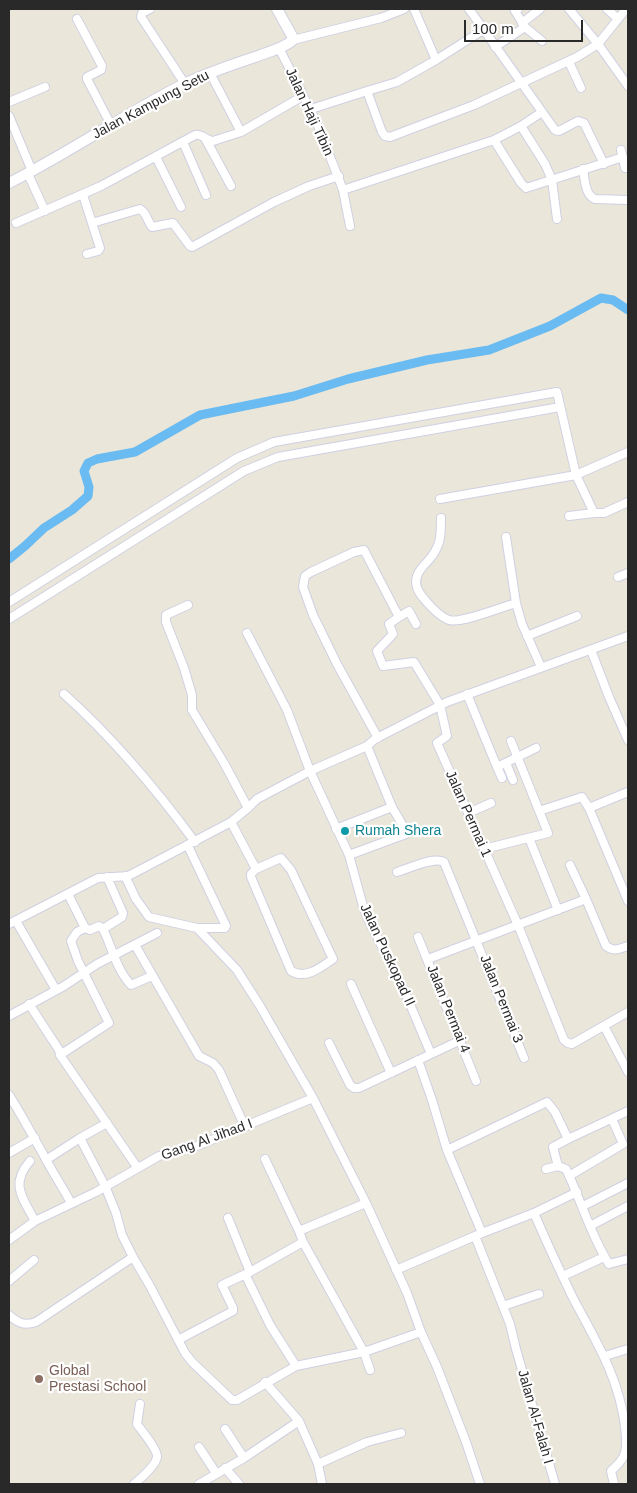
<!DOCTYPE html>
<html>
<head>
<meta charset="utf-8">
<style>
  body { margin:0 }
  #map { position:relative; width:637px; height:1493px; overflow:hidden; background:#ebe6da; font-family:Helvetica,sans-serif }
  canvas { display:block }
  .frame { position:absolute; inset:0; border:10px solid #292929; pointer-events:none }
  .scale { position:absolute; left:464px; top:20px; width:119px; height:22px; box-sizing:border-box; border:2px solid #292929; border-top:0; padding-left:6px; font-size:15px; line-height:18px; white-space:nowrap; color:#292929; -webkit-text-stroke:4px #fff; paint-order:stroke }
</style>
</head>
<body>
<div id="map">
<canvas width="637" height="1493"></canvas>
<div class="frame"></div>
<div class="scale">100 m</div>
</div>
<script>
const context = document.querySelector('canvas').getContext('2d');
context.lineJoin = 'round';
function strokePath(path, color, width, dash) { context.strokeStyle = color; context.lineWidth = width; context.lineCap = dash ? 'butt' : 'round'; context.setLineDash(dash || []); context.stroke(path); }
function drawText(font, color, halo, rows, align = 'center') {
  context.font = font + ' Helvetica,sans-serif'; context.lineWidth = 4.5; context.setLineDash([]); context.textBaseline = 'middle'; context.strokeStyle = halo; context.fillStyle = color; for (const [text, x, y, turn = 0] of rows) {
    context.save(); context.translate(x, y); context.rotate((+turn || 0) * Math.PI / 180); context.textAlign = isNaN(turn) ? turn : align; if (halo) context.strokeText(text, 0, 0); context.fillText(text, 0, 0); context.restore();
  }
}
const canal = new Path2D(`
  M 9,559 L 25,546 L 44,528 L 72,510 L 88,496 L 89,487 L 84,471 L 88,463 L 97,459 L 135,452 L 200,415 L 294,396 L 348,379 L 427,360 L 489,350 L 550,326 L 601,298 L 613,300 L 628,310`);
const street = new Path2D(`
  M 150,9 L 142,13 L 141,17 L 185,84
  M 414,9 L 436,60
  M 469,9 L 555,130 L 559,131 L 578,121 L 584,123 L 604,164
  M 518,9 L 515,11 L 525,27 L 542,41
  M 569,9 L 598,44 L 628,86
  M 607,9 L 617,18
  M 77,19 L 102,66 L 101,70 L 87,77 L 87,79 L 111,125
  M 522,23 L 540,9
  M 293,40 L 381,18 L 404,9
  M 495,47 L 525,27
  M 279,48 L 317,123 L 343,190 L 494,140 L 521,126 L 542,112
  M 569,62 L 581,88
  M 210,73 L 241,132
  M 367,91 L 397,82 L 436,60 L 483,30
  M 9,102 L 45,87
  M 311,109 L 367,91 L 382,132 L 385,136 L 390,137 L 474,105 L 577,57 L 598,44 L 626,9
  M 9,116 L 32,171
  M 521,126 L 545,164 L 552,180 L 557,219
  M 205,138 L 231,186
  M 494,140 L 521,183 L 526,188 L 623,157
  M 183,142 L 206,195
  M 621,150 L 625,168 L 628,168
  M 156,157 L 181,207
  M 583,169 C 585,180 585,195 595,199 L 628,200
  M 28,174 L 45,211
  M 343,190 L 350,226
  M 83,195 L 100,248 L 98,251 L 87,254
  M 16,223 L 101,186 L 195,135 C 202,133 206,141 213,141 L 241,132 L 303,96
  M 92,223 L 140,209 C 147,213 147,221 152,227 L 173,223 L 190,246 L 192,247 L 274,202 L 309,186 L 339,176
  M 440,499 L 576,475 L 628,452
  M 569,516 L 594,513 L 604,513 L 628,502
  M 441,518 C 441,537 441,546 428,561 C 424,565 419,570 417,576 C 414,586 419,593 425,600 C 431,607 440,617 449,620 C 460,624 502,607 516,603
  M 506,537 L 516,603 L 522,624 L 541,667
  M 618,577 L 628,573
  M 9,602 L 237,458 L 274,442 L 557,392 L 576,475 L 594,513
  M 188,605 L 166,615 L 166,622 L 184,668 L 192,695 L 192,710 L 224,763 L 248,808
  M 399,617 L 409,611 L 416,624
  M 9,619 L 244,471 L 278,457 L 560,407
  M 247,633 L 287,710 L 310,771 L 349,855 L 363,906 L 368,919 L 404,990 L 431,1054
  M 527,636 L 577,616
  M 591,650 L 609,697 L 628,740
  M 64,694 C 113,738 156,789 195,842
  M 467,694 L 497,767 L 536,748
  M 378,738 L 337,664 L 313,615 L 303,587 L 305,576 L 311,572 L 354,552 L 364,550 L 399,617 L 389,624 L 393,634 L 377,651 L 383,666 L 414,662 L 440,705 L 447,736 L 437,743 L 518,925 L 564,1040 L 568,1043 L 572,1044 L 628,1012
  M 506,763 L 513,780
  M 497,767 L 502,778
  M 589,808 L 628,901
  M 539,811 L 582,797 L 589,808 L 628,792
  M 468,813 L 491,803
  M 231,822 L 256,869 L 281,858 L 291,870 L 333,959 C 321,967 306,980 291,971 L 251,877 L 251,874 L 256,869
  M 336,829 L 392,807
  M 529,838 L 558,910
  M 484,849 L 548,833 L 511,741
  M 349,855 L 406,834 L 406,831 L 392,807 L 367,746
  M 570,865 L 586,899 L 606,946 C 614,952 619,949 628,946
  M 397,872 C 408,869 434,856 444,862 L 524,1058
  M 125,876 L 136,899 L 149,917 L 197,928 L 225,928 L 226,926 L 188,846
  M 68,894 L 85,928 L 90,930 L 99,926 L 103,929 L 122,917 L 123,913 L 107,877
  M 16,921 L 56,990
  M 9,924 L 98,878 L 128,876 L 136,872 L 231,822 L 248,808 L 257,799 L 310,771 L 367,746 L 375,739 L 447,702 L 628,636
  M 197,928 L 237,970 L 260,1006 L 313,1098 L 366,1203 L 407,1293 L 421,1332 L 437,1367 L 466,1442 L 480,1484
  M 103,929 C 112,947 116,969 131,985 L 152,976
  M 418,937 L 476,1081
  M 135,945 L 199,1056 L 213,1063 L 219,1070 L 245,1127
  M 428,959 L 586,899
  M 351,984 L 391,1073
  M 29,1004 L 59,1050 L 60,1055 L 137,1167
  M 9,1016 L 64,986 L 97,964 L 157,933
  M 604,1026 L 628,1072
  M 329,1043 L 350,1085 L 354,1088 L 359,1088 L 461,1040
  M 60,1055 L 109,1023 L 78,961 L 71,941 L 77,932 L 85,928
  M 418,1060 L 432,1100 L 447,1150 L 482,1233
  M 9,1095 C 21,1114 31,1133 42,1152 C 51,1170 62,1186 71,1203
  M 80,1138 L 105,1186 L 116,1213 L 122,1235 L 133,1257 L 150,1286 L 185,1353 L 192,1362 L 232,1400 L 237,1400 L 296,1366 L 364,1352 L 421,1332
  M 447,1150 L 547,1102 L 555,1112 L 568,1139 L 628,1111
  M 9,1153 L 35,1138
  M 265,1159 L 299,1231 L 303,1242 L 364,1352 L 370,1370
  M 46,1160 L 80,1138 L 107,1123
  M 30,1161 C 10,1184 22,1197 35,1221
  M 558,1166 L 553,1147 L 568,1139
  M 546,1169 L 558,1166 L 566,1169 C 581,1200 590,1234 609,1264 L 628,1259
  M 569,1176 L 623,1144 L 612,1119
  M 583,1206 L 628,1183
  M 534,1213 C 546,1241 559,1269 572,1296 C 595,1340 619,1376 625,1427 C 626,1435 627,1444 625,1453 C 622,1462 617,1465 611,1471 L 614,1484
  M 228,1218 L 250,1272
  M 590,1226 L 628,1206
  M 299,1231 L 366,1203
  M 475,1236 L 510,1324 L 516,1349 L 555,1484
  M 9,1240 L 35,1221 L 96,1192 L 159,1156 L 197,1146 L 313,1098
  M 396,1270 L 482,1233 L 534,1213 L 577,1192
  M 245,1274 L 270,1325 L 296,1366
  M 563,1276 L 604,1257
  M 9,1281 L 34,1260
  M 503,1306 L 539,1294
  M 9,1315 C 18,1323 24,1326 36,1322 L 133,1257
  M 178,1340 L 233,1311 L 233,1308 L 222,1285 L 250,1272 L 303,1242
  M 605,1356 L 628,1349
  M 265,1382 L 299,1421 L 318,1464 L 367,1442 L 401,1433
  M 225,1429 L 244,1458
  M 199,1447 L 216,1473
  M 318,1464 L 322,1484
  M 225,1468 L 239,1484
  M 134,1484 C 140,1479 156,1465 157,1457 C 158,1450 141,1430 137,1424 L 140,1404
  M 199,1484 L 244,1458 L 299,1421`);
const secondary = new Path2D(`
  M 9,183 C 69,153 124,114 184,84 C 207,73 231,65 255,57 C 267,52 283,49 293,40 L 292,36 L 277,9`);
const markers = [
  [345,831,5,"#0f9aa8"],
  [39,1379,5,"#8d6e63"]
];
const streetNames = [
  ["Jalan Kampung Setu",151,105,-28],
  ["Jalan Haji Tibin",309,112,65],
  ["Jalan Permai 1",468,814,66],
  ["Jalan Puskopad II",387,955,65],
  ["Jalan Permai 3",501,999,68],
  ["Jalan Permai 4",448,1009,68],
  ["Gang Al Jihad I",207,1140,-20],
  ["Jalan Al-Falah I",535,1417,74]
];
const cultureNames = [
  ["Rumah Shera",355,831]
];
const educationNames = [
  ["Global",49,1371],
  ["Prestasi School",49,1387]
];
strokePath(canal, '#69bbf1', 9);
strokePath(street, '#cfd0e2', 10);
strokePath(secondary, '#cfd0e2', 12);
strokePath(street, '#fff', 8);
strokePath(secondary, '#fff', 10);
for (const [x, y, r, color] of markers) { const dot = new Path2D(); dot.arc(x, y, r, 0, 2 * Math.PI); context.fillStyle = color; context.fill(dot); strokePath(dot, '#fff', 2); }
drawText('14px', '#292929', '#fff', streetNames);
drawText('14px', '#0d838f', '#fff', cultureNames, 'left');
drawText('14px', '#785e54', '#fff', educationNames, 'left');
</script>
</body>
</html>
